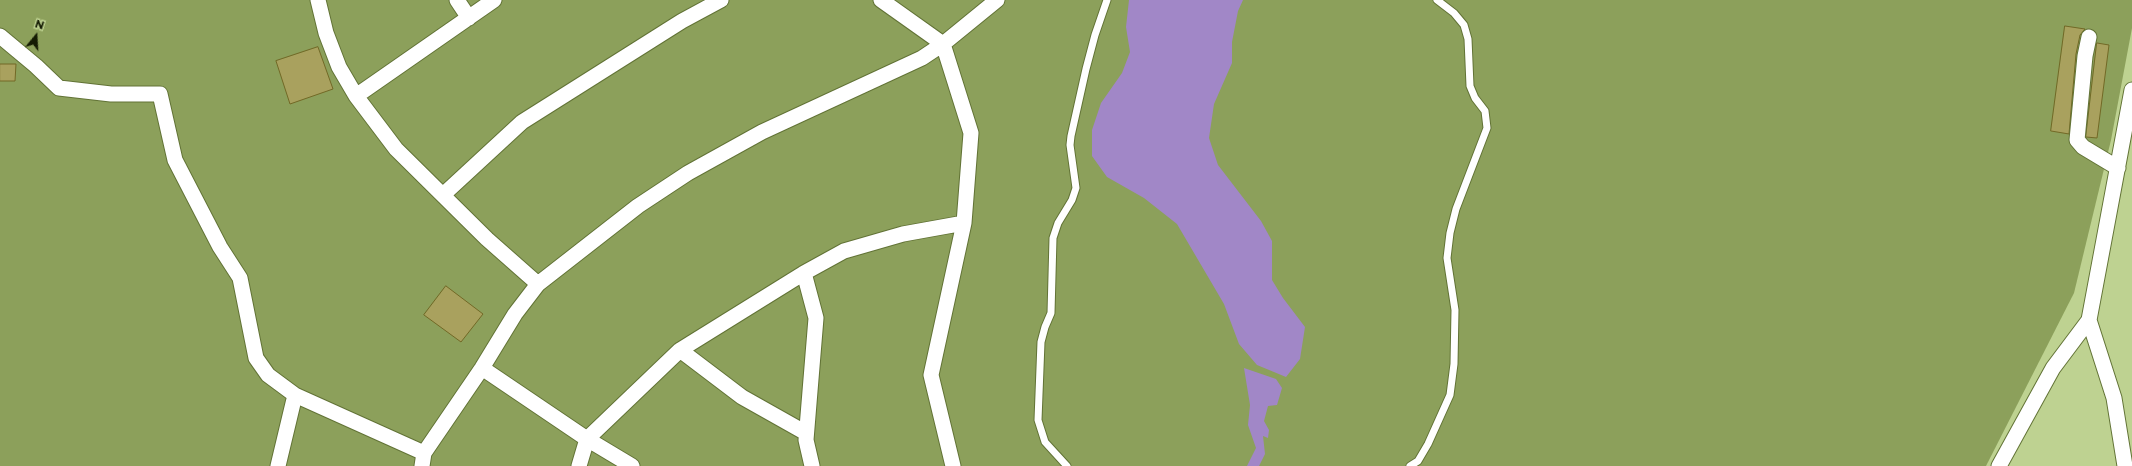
<!DOCTYPE html>
<html>
<head>
<meta charset="utf-8">
<style>
  body { margin:0 }
  #map { position:relative; width:2132px; height:466px; overflow:hidden; background:#bed291; font-family:Montserrat,sans-serif }
  canvas { display:block }
  .north { position:absolute; left:16px; top:16px; width:40px; height:40px; -webkit-text-stroke:3px #bed291; paint-order:stroke; rotate:18deg; font-size:11px; font-weight:700; line-height:16px; text-align:center; color:#141b03 }
  .north::after { content:''; display:block; margin:auto; width:14px; height:18px; background:#141b03; clip-path:polygon(50% 0,100% 100%,50% 72%,0 100%) }
</style>
</head>
<body>
<div id="map">
<canvas width="2132" height="466"></canvas>
<div class="north">N</div>
</div>
<script>
const context = document.querySelector('canvas').getContext('2d');
context.lineJoin = 'round';
function fill(path, color) { context.fillStyle = color; context.fill(path, 'evenodd'); }
function strokePath(path, color, width, dash) { context.strokeStyle = color; context.lineWidth = width; context.lineCap = dash ? 'butt' : 'round'; context.setLineDash(dash || []); context.stroke(path); }
const green = new Path2D(`
  M 0,0 L 2132,0 L 2132,28 L 2111,140 L 2074,293 L 1986,466 L 0,466 Z`);
const water = new Path2D(`
  M 1129,0 L 1243,0 L 1238,11 L 1232,42 L 1232,63 L 1214,104 L 1209,138 L 1218,165 L 1261,221 L 1272,241 L 1272,280 L 1283,298 L 1305,327 L 1300,359 L 1286,377 L 1257,365 L 1239,344 L 1224,304 L 1177,224 L 1144,198 L 1107,177 L 1092,156 L 1092,130 L 1101,103 L 1122,73 L 1130,52 L 1126,27 Z
  M 1244,368 L 1276,379 L 1282,388 L 1277,405 L 1268,406 L 1264,421 L 1269,430 L 1268,438 L 1263,436 L 1265,454 L 1259,466 L 1247,466 L 1256,448 L 1248,425 L 1250,405 Z`);
const building = new Path2D(`
  M 2065,26 L 2085,29 L 2080,35 L 2076,54 L 2069,134 L 2051,131 Z
  M 2097,43 L 2109,45 L 2097,138 L 2086,137 Z
  M 318,47 L 333,89 L 290,104 L 276,61 Z
  M 0,64 L 16,64 L 15,81 L 0,81 Z
  M 446,286 L 483,314 L 461,342 L 424,315 Z`);
const lane = new Path2D(`
  M 1067,466 L 1045,442 L 1038,420 L 1041,342 L 1045,327 L 1051,313 L 1053,238 L 1058,223 L 1072,200 L 1076,188 L 1070,145 L 1071,136 L 1086,69 L 1095,35 L 1107,0
  M 1410,466 L 1418,461 L 1428,444 L 1450,395 L 1454,364 L 1455,310 L 1447,258 L 1450,233 L 1456,209 L 1487,128 L 1485,111 L 1475,98 L 1470,86 L 1468,39 L 1464,25 L 1454,13 L 1437,0`);
const street = new Path2D(`
  M 318,0 L 326,33 L 339,67 L 356,96 L 396,149 L 487,239 L 538,284
  M 457,0 L 469,18
  M 881,0 L 943,44 L 971,133 L 964,223 L 931,375 L 953,466
  M 0,36 L 36,66 L 59,88 L 111,94 L 160,94 L 175,160 L 220,247 L 240,278 L 256,358 L 268,375 L 295,395 L 424,453
  M 2089,37 L 2085,56 L 2077,140 L 2083,147 L 2118,168
  M 356,96 L 494,0
  M 444,194 L 522,122 L 682,21 L 721,0
  M 804,273 L 816,318 L 806,440 L 812,466
  M 680,350 L 742,397 L 806,433
  M 482,368 L 587,439 L 632,466
  M 278,466 L 295,395
  M 422,466 L 424,453 L 482,368 L 515,314 L 538,284 L 638,206 L 688,173 L 762,132 L 922,58 L 943,44 L 997,0
  M 579,466 L 587,439 L 680,350 L 804,273 L 844,251 L 903,234 L 964,223
  M 1999,466 L 2053,368 L 2089,320
  M 2125,466 L 2114,398 L 2089,320 L 2132,90`);
fill(green, '#8ca05b');
fill(water, '#a187c7');
fill(building, '#a9a15e');
strokePath(building, '#726926', 1);
strokePath(lane, '#627336', 9);
strokePath(street, '#627336', 17);
strokePath(lane, '#fff', 7);
strokePath(street, '#fff', 15);
</script>
</body>
</html>
